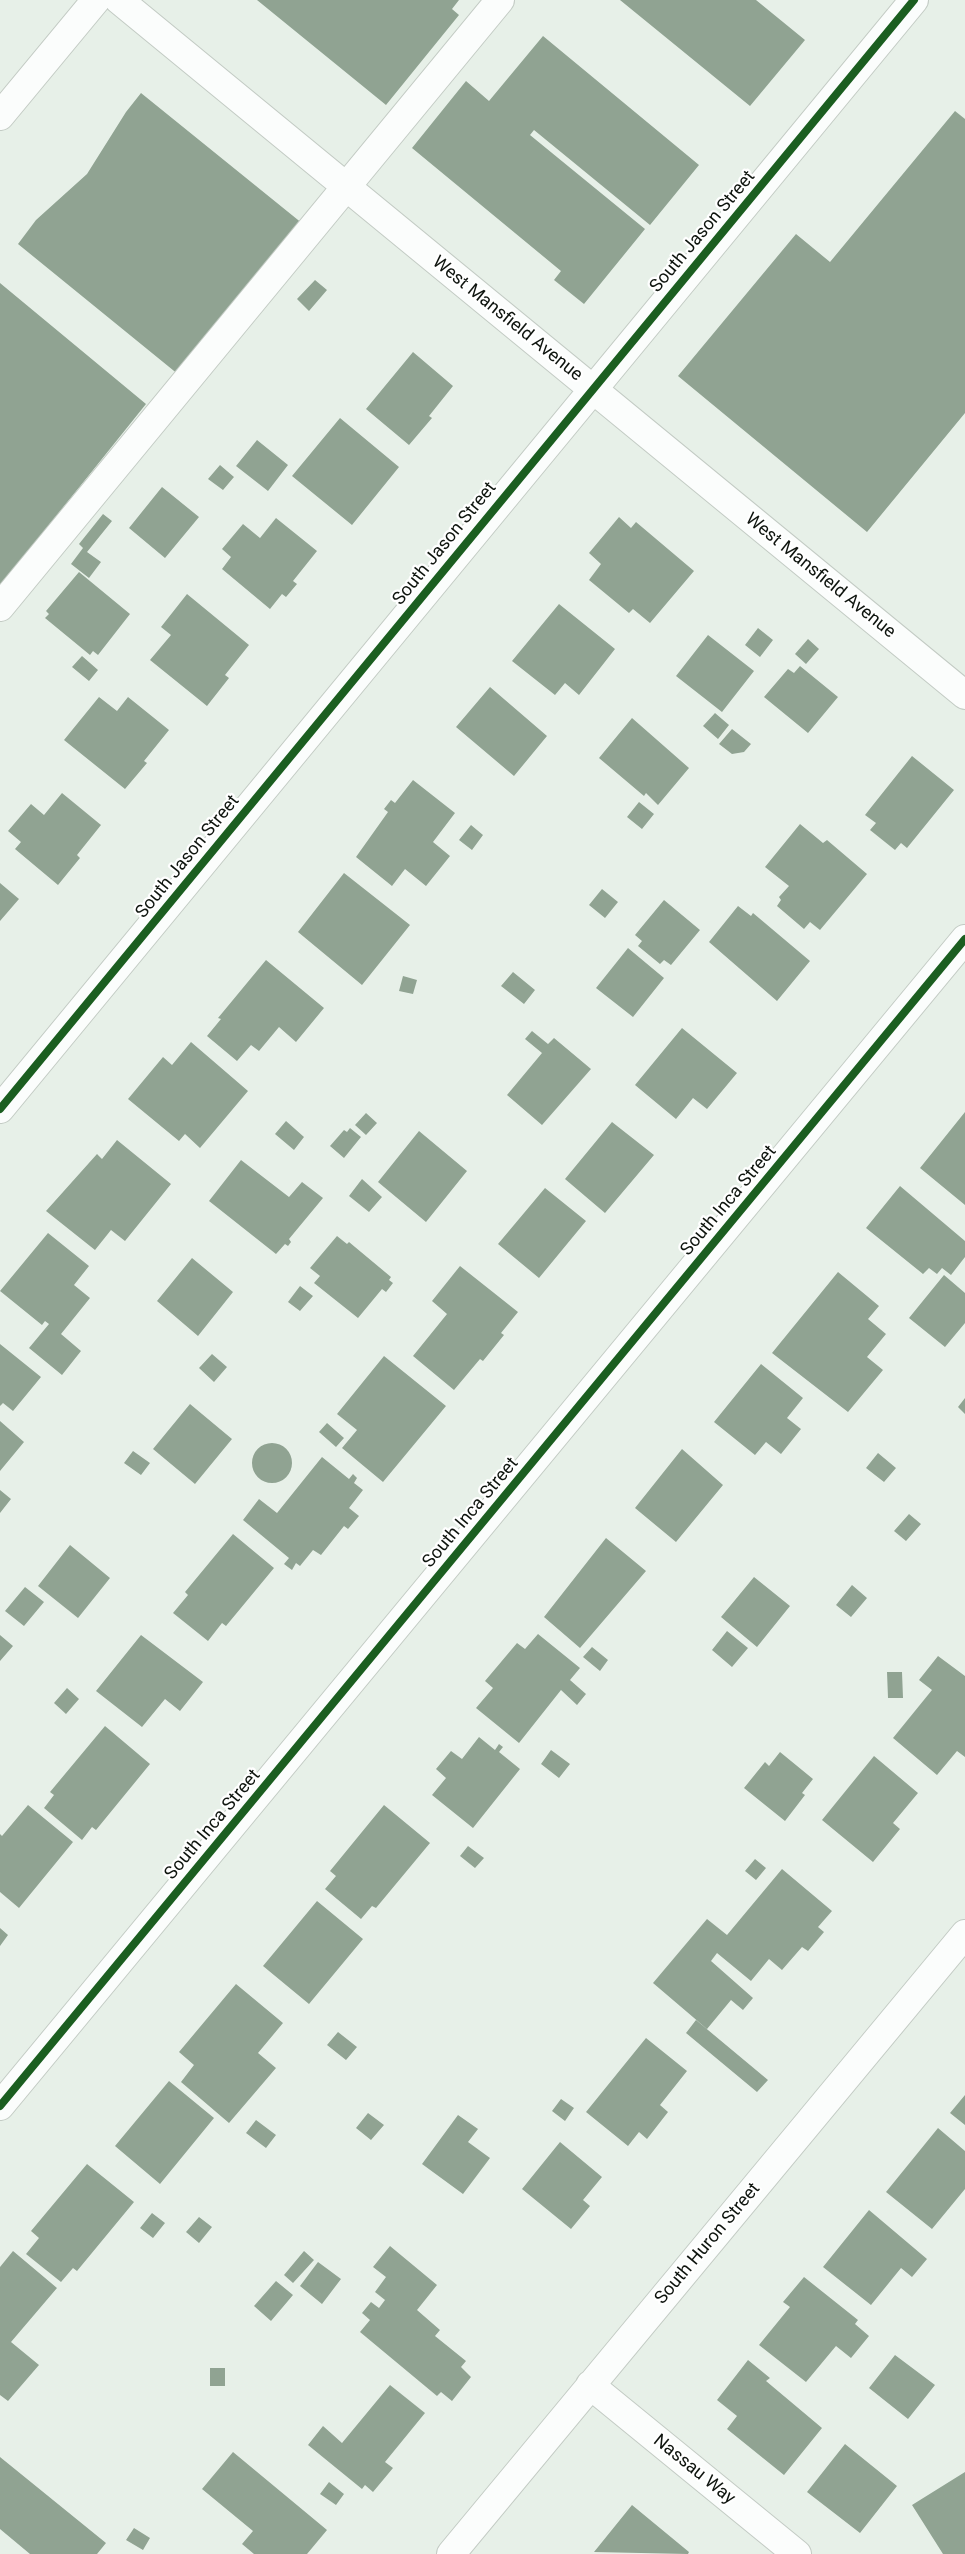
<!DOCTYPE html>
<html>
<head>
<meta charset="utf-8">
<style>
  body { margin:0 }
  canvas { display:block; background:#e7f0e8 }
</style>
</head>
<body>
<canvas width="965" height="2554"></canvas>
<script>
const context = document.querySelector('canvas').getContext('2d');
context.lineJoin = 'round';
function fill(path, color) { context.fillStyle = color; context.fill(path, 'evenodd'); }
function strokePath(path, color, width, dash) { context.strokeStyle = color; context.lineWidth = width; context.lineCap = dash ? 'butt' : 'round'; context.setLineDash(dash || []); context.stroke(path); }
function drawText(font, color, halo, rows, align = 'center') {
  context.font = font + ' Roboto,sans-serif'; context.lineWidth = 4.5; context.setLineDash([]); context.textBaseline = 'middle'; context.strokeStyle = halo; context.fillStyle = color; for (const [text, x, y, turn = 0] of rows) {
    context.save(); context.translate(x, y); context.rotate((+turn || 0) * Math.PI / 180); context.textAlign = isNaN(turn) ? turn : align; if (halo) context.strokeText(text, 0, 0); context.fillText(text, 0, 0); context.restore();
  }
}
const building = new Path2D(`
  M 257,0 L 459,0 L 452,9 L 459,15 L 386,105 Z
  M 620,0 L 756,0 L 805,40 L 750,106 Z
  M 543,36 L 699,165 L 650,225 L 534,130 L 530,135 L 645,229 L 584,304 L 554,280 L 561,271 L 412,148 L 466,81 L 489,101 Z
  M 141,93 L 303,224 L 179,375 L 18,244 L 36,220 L 87,174 L 126,112 Z
  M 955,111 L 965,119 L 965,413 L 867,532 L 678,376 L 796,234 L 830,262 Z
  M 315,280 L 327,290 L 309,311 L 297,299 Z
  M 0,283 L 146,404 L 0,586 Z
  M 413,352 L 453,386 L 429,416 L 432,418 L 409,445 L 366,409 Z
  M 340,418 L 399,467 L 352,525 L 292,476 Z
  M 257,440 L 288,465 L 268,491 L 236,466 Z
  M 220,465 L 234,477 L 223,490 L 208,479 Z
  M 162,487 L 199,517 L 165,558 L 129,528 Z
  M 103,514 L 112,521 L 87,552 L 101,562 L 89,578 L 71,564 L 83,548 L 79,544 Z
  M 619,517 L 631,528 L 636,522 L 694,571 L 650,623 L 633,609 L 629,613 L 589,580 L 601,564 L 589,553 Z
  M 276,518 L 317,551 L 293,581 L 297,584 L 286,597 L 282,594 L 270,609 L 222,569 L 231,557 L 222,549 L 243,524 L 260,538 Z
  M 79,572 L 130,614 L 98,655 L 93,651 L 90,655 L 45,618 L 49,614 L 46,611 Z
  M 187,594 L 249,645 L 225,675 L 229,678 L 207,706 L 150,660 L 171,635 L 161,627 Z
  M 559,604 L 615,649 L 579,695 L 565,683 L 555,695 L 512,661 Z
  M 758,628 L 773,640 L 760,657 L 745,645 Z
  M 708,635 L 754,671 L 722,712 L 676,676 Z
  M 808,639 L 819,649 L 806,664 L 795,654 Z
  M 82,656 L 98,670 L 89,681 L 72,667 Z
  M 800,666 L 838,697 L 808,733 L 764,697 L 788,669 L 794,673 Z
  M 490,687 L 547,736 L 514,776 L 456,727 Z
  M 99,697 L 117,711 L 128,697 L 169,730 L 144,761 L 147,763 L 125,789 L 64,740 Z
  M 715,713 L 729,725 L 718,739 L 703,726 Z
  M 632,718 L 689,768 L 658,805 L 646,793 L 644,796 L 599,758 Z
  M 732,729 L 751,744 L 744,752 L 732,754 L 719,744 Z
  M 912,756 L 954,790 L 907,848 L 901,843 L 895,850 L 870,830 L 876,823 L 865,815 Z
  M 413,780 L 455,813 L 433,842 L 450,856 L 426,886 L 405,869 L 392,886 L 356,857 L 388,812 L 384,809 L 391,800 L 395,803 Z
  M 62,793 L 101,825 L 77,855 L 80,858 L 58,885 L 15,849 L 21,842 L 8,831 L 31,804 L 44,815 Z
  M 639,802 L 654,814 L 642,829 L 627,817 Z
  M 800,824 L 823,843 L 827,840 L 867,874 L 820,930 L 810,922 L 804,929 L 777,906 L 781,900 L 779,897 L 789,886 L 765,867 Z
  M 471,825 L 483,835 L 472,850 L 459,840 Z
  M 344,873 L 410,925 L 362,985 L 298,932 Z
  M 0,883 L 19,899 L 0,921 Z
  M 602,889 L 618,902 L 605,918 L 589,905 Z
  M 664,900 L 700,930 L 671,965 L 664,960 L 660,964 L 638,946 L 642,941 L 635,935 Z
  M 738,906 L 751,916 L 753,913 L 810,961 L 777,1001 L 709,942 Z
  M 628,948 L 664,978 L 633,1017 L 596,988 Z
  M 266,960 L 324,1008 L 296,1042 L 279,1027 L 259,1051 L 251,1045 L 237,1061 L 207,1036 L 221,1019 L 218,1018 Z
  M 513,972 L 535,990 L 524,1004 L 501,986 Z
  M 403,976 L 417,980 L 413,994 L 399,991 Z
  M 682,1028 L 737,1073 L 707,1109 L 693,1098 L 676,1119 L 635,1085 Z
  M 532,1031 L 548,1044 L 554,1038 L 591,1069 L 542,1125 L 507,1095 L 542,1053 L 525,1039 Z
  M 191,1042 L 248,1091 L 200,1148 L 185,1134 L 179,1141 L 128,1099 L 163,1057 L 172,1065 Z
  M 965,1112 L 965,1205 L 920,1168 Z
  M 366,1113 L 377,1123 L 366,1135 L 355,1125 Z
  M 286,1121 L 304,1137 L 294,1150 L 275,1134 Z
  M 612,1122 L 654,1155 L 605,1213 L 565,1179 Z
  M 350,1128 L 361,1137 L 344,1158 L 330,1146 L 344,1130 L 347,1132 Z
  M 419,1131 L 467,1171 L 426,1222 L 378,1182 Z
  M 117,1140 L 171,1184 L 125,1241 L 111,1230 L 95,1250 L 46,1211 L 97,1154 L 102,1159 Z
  M 241,1160 L 289,1197 L 302,1182 L 323,1198 L 289,1239 L 291,1242 L 288,1246 L 285,1244 L 276,1254 L 209,1201 Z
  M 362,1179 L 382,1197 L 369,1212 L 349,1196 Z
  M 900,1186 L 965,1241 L 965,1257 L 951,1275 L 942,1268 L 937,1274 L 929,1268 L 923,1274 L 866,1228 Z
  M 545,1188 L 586,1221 L 539,1278 L 498,1244 Z
  M 48,1233 L 89,1266 L 74,1285 L 90,1298 L 61,1334 L 81,1351 L 62,1375 L 29,1348 L 49,1324 L 45,1321 L 42,1325 L 0,1291 Z
  M 337,1236 L 347,1244 L 349,1242 L 391,1277 L 389,1280 L 393,1283 L 386,1292 L 382,1289 L 358,1318 L 314,1283 L 320,1276 L 310,1268 Z
  M 192,1258 L 233,1292 L 198,1336 L 157,1301 Z
  M 460,1266 L 518,1312 L 501,1333 L 504,1335 L 483,1361 L 480,1359 L 454,1390 L 413,1356 L 447,1314 L 432,1301 Z
  M 838,1272 L 879,1306 L 868,1319 L 886,1334 L 867,1357 L 883,1370 L 848,1412 L 772,1353 Z
  M 944,1275 L 965,1293 L 965,1323 L 945,1347 L 909,1318 Z
  M 300,1286 L 313,1296 L 300,1311 L 288,1302 Z
  M 0,1344 L 41,1377 L 13,1411 L 3,1403 L 0,1406 Z
  M 212,1354 L 227,1367 L 214,1382 L 199,1368 Z
  M 384,1356 L 446,1406 L 383,1482 L 342,1448 L 357,1430 L 337,1414 Z
  M 761,1364 L 803,1398 L 787,1418 L 801,1429 L 781,1454 L 766,1442 L 755,1455 L 714,1422 Z
  M 965,1398 L 965,1414 L 958,1407 Z
  M 190,1404 L 232,1439 L 195,1484 L 153,1449 Z
  M 0,1421 L 24,1442 L 0,1471 Z
  M 327,1423 L 344,1438 L 336,1447 L 319,1432 Z
  M252 1463a20 20 0 1 1 40 0a20 20 0 1 1-40 0Z
  M 682,1449 L 723,1485 L 676,1542 L 635,1508 Z
  M 133,1451 L 150,1463 L 141,1475 L 124,1463 Z
  M 878,1453 L 896,1468 L 884,1482 L 866,1468 Z
  M 322,1457 L 349,1479 L 353,1474 L 357,1478 L 354,1483 L 363,1490 L 349,1508 L 359,1516 L 348,1529 L 344,1526 L 321,1555 L 313,1550 L 300,1566 L 296,1563 L 292,1570 L 284,1564 L 289,1558 L 243,1520 L 259,1499 L 277,1513 Z
  M 0,1490 L 11,1499 L 0,1513 Z
  M 909,1514 L 921,1524 L 906,1541 L 894,1531 Z
  M 233,1534 L 274,1568 L 226,1626 L 222,1623 L 208,1641 L 173,1613 L 188,1595 L 185,1592 Z
  M 606,1538 L 646,1571 L 580,1648 L 544,1617 Z
  M 70,1545 L 110,1578 L 78,1618 L 38,1586 Z
  M 754,1577 L 790,1606 L 757,1647 L 721,1617 Z
  M 852,1585 L 867,1598 L 851,1617 L 836,1605 Z
  M 25,1587 L 44,1602 L 24,1626 L 5,1611 Z
  M 727,1631 L 748,1648 L 732,1667 L 712,1650 Z
  M 538,1634 L 580,1668 L 570,1680 L 586,1694 L 577,1705 L 561,1690 L 519,1743 L 476,1708 L 493,1688 L 485,1681 L 517,1643 L 525,1649 Z
  M 0,1635 L 13,1646 L 0,1661 Z
  M 141,1635 L 203,1682 L 180,1711 L 165,1699 L 142,1727 L 96,1691 Z
  M 592,1647 L 608,1660 L 600,1671 L 583,1657 Z
  M 938,1656 L 965,1676 L 965,1757 L 957,1751 L 937,1775 L 893,1738 L 932,1690 L 919,1680 Z
  M 887,1672 L 902,1672 L 903,1698 L 888,1698 Z
  M 67,1688 L 79,1699 L 66,1714 L 54,1703 Z
  M 105,1726 L 150,1764 L 96,1830 L 92,1827 L 82,1840 L 44,1808 L 54,1795 L 50,1792 Z
  M 479,1737 L 495,1750 L 499,1744 L 503,1747 L 499,1752 L 520,1769 L 473,1828 L 432,1795 L 446,1778 L 436,1769 L 451,1751 L 462,1759 Z
  M 551,1750 L 570,1764 L 559,1778 L 541,1764 Z
  M 780,1752 L 813,1779 L 802,1793 L 805,1795 L 785,1821 L 744,1788 L 765,1762 L 769,1766 Z
  M 874,1756 L 918,1793 L 893,1823 L 900,1829 L 873,1862 L 822,1820 Z
  M 28,1805 L 73,1842 L 19,1908 L 0,1892 L 0,1834 L 2,1836 Z
  M 384,1805 L 430,1843 L 376,1908 L 372,1906 L 361,1919 L 325,1889 L 336,1876 L 330,1871 Z
  M 468,1846 L 484,1858 L 475,1868 L 460,1856 Z
  M 755,1859 L 766,1868 L 756,1880 L 745,1871 Z
  M 782,1869 L 832,1911 L 818,1927 L 824,1932 L 808,1951 L 802,1947 L 782,1970 L 769,1959 L 751,1981 L 717,1953 L 711,1961 L 753,1998 L 743,2010 L 731,2000 L 707,2029 L 653,1983 L 707,1919 L 727,1935 Z
  M 317,1901 L 363,1939 L 309,2004 L 263,1966 Z
  M 0,1928 L 8,1935 L 0,1946 Z
  M 236,1984 L 283,2023 L 258,2053 L 276,2068 L 229,2123 L 181,2082 L 194,2065 L 179,2052 Z
  M 696,2020 L 768,2080 L 757,2092 L 686,2033 Z
  M 338,2032 L 357,2047 L 346,2060 L 327,2045 Z
  M 646,2038 L 687,2071 L 660,2105 L 668,2112 L 647,2139 L 639,2132 L 628,2146 L 586,2112 Z
  M 169,2081 L 214,2118 L 160,2184 L 115,2146 Z
  M 965,2095 L 965,2125 L 950,2113 Z
  M 561,2099 L 574,2108 L 565,2121 L 552,2111 Z
  M 368,2113 L 384,2125 L 371,2140 L 356,2128 Z
  M 458,2115 L 478,2129 L 468,2142 L 490,2158 L 463,2194 L 422,2164 Z
  M 256,2120 L 276,2135 L 266,2148 L 246,2133 Z
  M 938,2128 L 965,2151 L 965,2189 L 932,2229 L 886,2192 Z
  M 560,2142 L 602,2177 L 583,2200 L 590,2206 L 571,2229 L 522,2189 Z
  M 87,2164 L 134,2202 L 77,2271 L 73,2268 L 61,2282 L 26,2254 L 39,2238 L 31,2231 Z
  M 869,2210 L 927,2259 L 912,2277 L 901,2268 L 871,2305 L 823,2267 Z
  M 152,2213 L 165,2223 L 153,2238 L 140,2228 Z
  M 199,2217 L 212,2227 L 199,2243 L 186,2232 Z
  M 390,2246 L 437,2285 L 417,2310 L 440,2330 L 435,2336 L 466,2361 L 461,2367 L 471,2377 L 452,2401 L 441,2392 L 437,2396 L 360,2332 L 370,2320 L 362,2313 L 371,2302 L 379,2308 L 385,2300 L 375,2292 L 386,2277 L 373,2267 Z
  M 13,2251 L 57,2288 L 11,2342 L 39,2365 L 8,2401 L 0,2395 L 0,2267 Z
  M 304,2251 L 314,2260 L 293,2283 L 284,2275 Z
  M 318,2262 L 341,2279 L 322,2304 L 300,2286 Z
  M 804,2277 L 858,2320 L 855,2324 L 869,2336 L 851,2358 L 836,2346 L 806,2382 L 759,2345 L 790,2307 L 783,2302 Z
  M 276,2281 L 293,2295 L 271,2321 L 254,2306 Z
  M 895,2355 L 935,2385 L 908,2419 L 869,2388 Z
  M 748,2360 L 770,2378 L 766,2381 L 822,2428 L 784,2475 L 727,2429 L 737,2416 L 717,2400 Z
  M 210,2368 L 225,2368 L 225,2386 L 210,2386 Z
  M 390,2385 L 425,2413 L 385,2462 L 393,2468 L 373,2492 L 365,2485 L 362,2489 L 308,2445 L 323,2426 L 342,2443 Z
  M 845,2444 L 897,2486 L 860,2533 L 807,2492 Z
  M 233,2452 L 327,2530 L 307,2554 L 254,2554 L 242,2544 L 253,2531 L 202,2489 Z
  M 0,2457 L 106,2543 L 97,2554 L 30,2554 L 0,2529 Z
  M 965,2472 L 965,2554 L 943,2554 L 912,2505 Z
  M 329,2482 L 344,2494 L 336,2505 L 320,2494 Z
  M 632,2505 L 689,2552 L 688,2554 L 594,2552 Z
  M 134,2528 L 150,2538 L 143,2550 L 126,2540 Z`);
const minor = new Path2D(`
  M 119,0 L 965,695
  M 0,116 L 96,0
  M 0,607 L 500,0
  M 0,1109 L 914,0
  M 0,2106 L 965,939
  M 590,2385 L 797,2554
  M 451,2554 L 965,1934`);
const cycleway = new Path2D(`
  M 0,1109 L 914,0
  M 0,2106 L 965,939`);
const streetNames = [
  ["South Jason Street",703,232,-50],
  ["West Mansfield Avenue",507,319,39],
  ["South Jason Street",445,544,-51],
  ["West Mansfield Avenue",820,576,39],
  ["South Jason Street",188,857,-51],
  ["South Inca Street",729,1201,-50],
  ["South Inca Street",471,1513,-50],
  ["South Inca Street",213,1825,-50],
  ["South Huron Street",708,2244,-50],
  ["Nassau Way",694,2470,39]
];
fill(building, '#90a392');
strokePath(minor, '#c3cbc4', 30);
strokePath(minor, '#fbfdfc', 28);
strokePath(cycleway, '#1b5e20', 8);
drawText('18px', '#0e140e', '#fff', streetNames);
</script>
</body>
</html>
